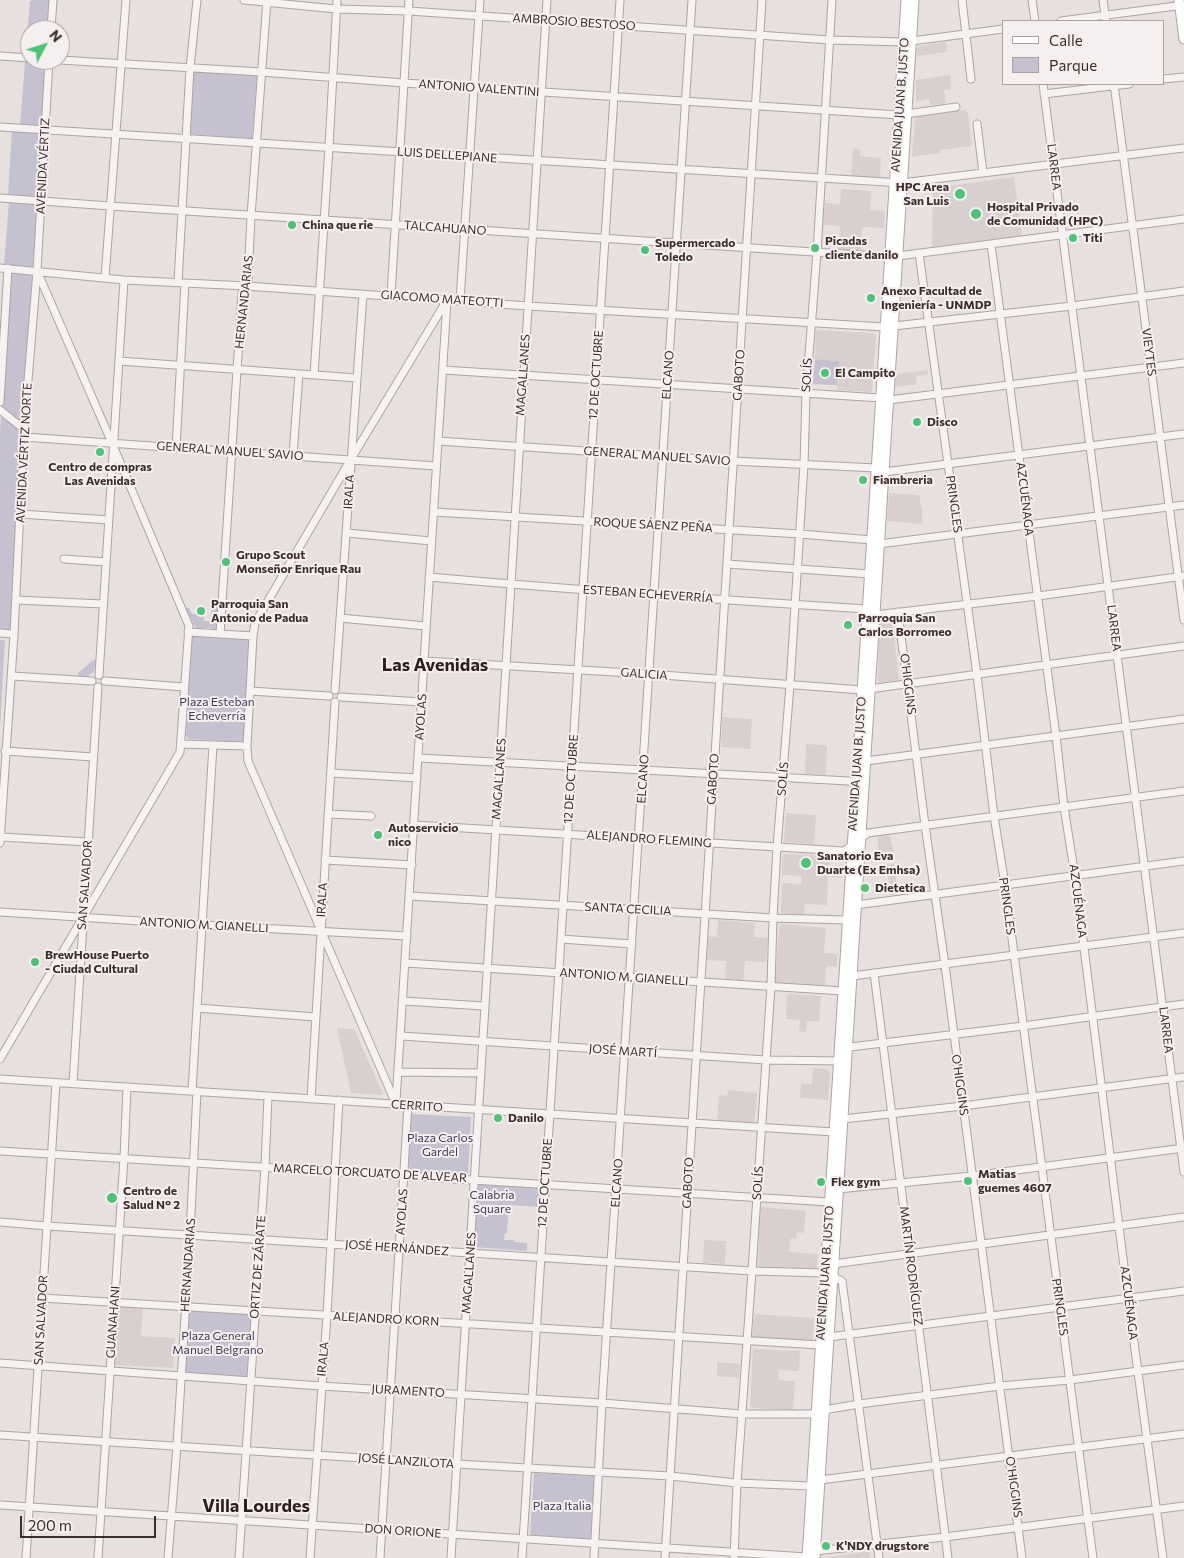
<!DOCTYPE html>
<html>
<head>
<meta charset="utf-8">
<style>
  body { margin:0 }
  #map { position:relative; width:1184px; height:1558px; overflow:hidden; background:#e7e0df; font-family:Commissioner,sans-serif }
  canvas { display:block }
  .legend { position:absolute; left:1002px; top:20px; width:162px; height:65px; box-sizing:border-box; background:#f5efef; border:1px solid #aba1a0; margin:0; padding:6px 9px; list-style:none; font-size:15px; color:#3d2d2a }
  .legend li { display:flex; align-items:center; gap:10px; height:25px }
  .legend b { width:25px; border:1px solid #aba1a0 }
  .north { position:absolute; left:20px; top:20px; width:50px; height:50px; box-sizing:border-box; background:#f5efef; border:1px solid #aba1a0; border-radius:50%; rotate:50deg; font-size:14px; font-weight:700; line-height:20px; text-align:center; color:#3d2d2a }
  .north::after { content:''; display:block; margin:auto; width:18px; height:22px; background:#4fc279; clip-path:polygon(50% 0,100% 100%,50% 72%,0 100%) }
  .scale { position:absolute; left:20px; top:1516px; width:136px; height:22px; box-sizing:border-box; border:2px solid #3d2d2a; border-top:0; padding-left:6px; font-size:15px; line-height:18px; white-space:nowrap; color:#3d2d2a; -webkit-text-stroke:4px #f5efef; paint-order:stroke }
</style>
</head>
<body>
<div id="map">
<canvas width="1184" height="1558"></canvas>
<ul class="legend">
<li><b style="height:6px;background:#fff"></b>Calle</li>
<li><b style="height:14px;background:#c5c1d0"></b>Parque</li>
</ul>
<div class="north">N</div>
<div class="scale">200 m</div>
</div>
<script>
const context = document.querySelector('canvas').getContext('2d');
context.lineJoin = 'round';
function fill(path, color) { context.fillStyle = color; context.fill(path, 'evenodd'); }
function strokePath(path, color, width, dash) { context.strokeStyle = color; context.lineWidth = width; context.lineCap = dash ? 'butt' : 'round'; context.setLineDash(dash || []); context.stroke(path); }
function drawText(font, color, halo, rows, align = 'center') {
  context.font = font + ' Commissioner,sans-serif'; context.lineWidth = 4; context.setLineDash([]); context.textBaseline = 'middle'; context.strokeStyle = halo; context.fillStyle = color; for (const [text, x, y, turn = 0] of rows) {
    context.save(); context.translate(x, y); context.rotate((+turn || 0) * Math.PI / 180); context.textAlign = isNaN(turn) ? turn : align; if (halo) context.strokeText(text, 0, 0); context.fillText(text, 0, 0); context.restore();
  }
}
const built = new Path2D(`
  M 946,42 L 947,52 L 917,56 L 917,48 L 919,46 Z
  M 950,75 L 951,89 L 944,90 L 946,103 L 930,105 L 929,99 L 916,101 L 916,80 Z
  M 965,110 L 968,113 L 972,146 L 940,150 L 940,153 L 912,157 L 915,119 L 917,117 Z
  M 853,148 L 860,149 L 860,156 L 881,158 L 880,178 L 851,176 Z
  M 1014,177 L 1022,236 L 932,247 L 933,188 Z
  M 841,189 L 871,191 L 870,210 L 885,211 L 884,228 L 862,227 L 861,251 L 838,249 L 840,226 L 823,225 L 825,203 L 840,204 Z
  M 818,330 L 873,333 L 876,335 L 872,392 L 837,390 L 838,361 L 815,359 L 816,332 Z
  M 928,370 L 928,374 L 916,376 L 917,384 L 895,387 L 896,374 Z
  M 889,493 L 919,495 L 922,510 L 922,524 L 887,521 Z
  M 890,621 L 892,622 L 899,678 L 898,680 L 879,683 L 878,681 L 879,623 Z
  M 722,717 L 752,719 L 750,749 L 721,747 Z
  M 806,744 L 827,745 L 826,775 L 805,774 Z
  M 786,813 L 816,815 L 814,844 L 784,842 Z
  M 890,835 L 893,851 L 878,853 L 878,836 Z
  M 785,854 L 830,856 L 829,869 L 842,870 L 842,878 L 828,877 L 827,905 L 805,904 L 804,915 L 782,913 L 781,912 L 782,883 L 801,884 L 801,876 L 782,875 L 783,856 Z
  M 894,864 L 898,894 L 891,895 L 886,865 Z
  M 718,920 L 755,923 L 754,937 L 768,938 L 766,962 L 745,961 L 743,982 L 725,981 L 726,961 L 707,960 L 708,936 L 717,937 Z
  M 782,924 L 826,928 L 824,953 L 837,954 L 837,967 L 826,966 L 825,987 L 777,984 L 775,982 L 779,927 Z
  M 787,994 L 821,996 L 819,1022 L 807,1021 L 806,1032 L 799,1031 L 800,1020 L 786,1019 Z
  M 337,1028 L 354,1029 L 383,1094 L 382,1095 L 351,1093 Z
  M 813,1068 L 827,1069 L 830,1073 L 828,1100 L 800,1098 L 801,1084 L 812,1084 Z
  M 728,1090 L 757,1093 L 754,1125 L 717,1121 L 719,1095 L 727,1096 Z
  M 760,1207 L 806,1211 L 804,1233 L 797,1232 L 796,1239 L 790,1239 L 789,1252 L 818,1254 L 817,1267 L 814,1269 L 758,1266 Z
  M 704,1240 L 726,1241 L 725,1264 L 703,1263 Z
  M 117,1306 L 143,1307 L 141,1336 L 175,1338 L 173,1368 L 116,1365 L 114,1362 Z
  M 754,1314 L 814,1318 L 813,1341 L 752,1337 Z
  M 753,1349 L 800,1351 L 799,1371 L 779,1370 L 778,1380 L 795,1381 L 793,1410 L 752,1408 L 750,1405 Z
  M 717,1362 L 740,1364 L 739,1378 L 717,1376 Z
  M 869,1551 L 870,1558 L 822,1558 L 823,1558 Z`);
const green = new Path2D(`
  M 35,0 L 50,0 L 48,30 L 30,30 L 30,60 L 46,60 L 42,127 L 20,125 L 30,1 Z
  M 193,71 L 257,75 L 252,139 L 189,134 Z
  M 12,130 L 41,131 L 37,197 L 8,195 Z
  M 9,201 L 37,203 L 23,423 L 2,409 L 11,266 L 4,265 Z
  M 815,359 L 839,361 L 837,385 L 813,384 Z
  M 1,415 L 22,431 L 10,632 L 0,632 L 0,432 Z
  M 212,606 L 219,606 L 217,629 L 215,631 L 212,628 L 204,628 L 201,630 L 197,630 L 185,608 L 189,608 L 192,614 L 204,614 L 204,621 L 211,621 Z
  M 194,636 L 247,639 L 249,641 L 245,739 L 241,742 L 189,739 L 186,736 L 191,639 Z
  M 0,640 L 5,640 L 0,727 Z
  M 93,660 L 96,660 L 94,672 L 86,677 L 78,677 L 78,673 Z
  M 411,1114 L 471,1117 L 468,1176 L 408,1173 Z
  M 477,1183 L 542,1187 L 541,1207 L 509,1205 L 507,1233 L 505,1233 L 504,1240 L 514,1240 L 514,1242 L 527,1243 L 527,1251 L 473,1247 Z
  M 186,1306 L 255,1311 L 251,1380 L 180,1376 Z
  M 534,1473 L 595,1476 L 591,1539 L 530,1535 Z`);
const minor = new Path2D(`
  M 244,0 L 336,9 L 409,11 L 830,40 L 904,42 L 1003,29
  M 962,0 L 971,79
  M 1032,0 L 1035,21
  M 1103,0 L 1106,21
  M 1061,21 L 1184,5
  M 51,30 L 53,0
  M 0,56 L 30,58
  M 60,60 L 261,72 L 404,83 L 899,115 L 956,107
  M 1163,79 L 1184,77
  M 1043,84 L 1184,1172
  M 1114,84 L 1184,620
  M 1044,94 L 1129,84
  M 977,124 L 983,173
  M 0,127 L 902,183 L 1184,148
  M 0,198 L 110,206 L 890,257 L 1184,219
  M 991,244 L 1056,736 L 1064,807 L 1075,876 L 1128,1298 L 1163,1558
  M 919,253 L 977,675 L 994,816 L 1005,885 L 1093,1558
  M 0,268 L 124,280 L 246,286 L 528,306 L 885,327 L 1072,306 L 1184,291
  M 105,278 L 126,0
  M 178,282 L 190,68 L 197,0
  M 391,295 L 409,0
  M 460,300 L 480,0
  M 119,361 L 357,378
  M 443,370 L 881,398 L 889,400 L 1184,363
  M 314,375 L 329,147 L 337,0
  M 0,402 L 8,268
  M 0,410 L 24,429
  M 24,437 L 436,466
  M 438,441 L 733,461 L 876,468 L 884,472 L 1184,434
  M 176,448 L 185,283
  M 293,455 L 299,374
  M 434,512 L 800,534 L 872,540 L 879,544 L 1184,505
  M 21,514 L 109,520
  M 347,533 L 431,541
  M 64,559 L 106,562
  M 727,564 L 870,574
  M 429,577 C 575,590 721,600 867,609 L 875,615 L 1038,596 L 1184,576
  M 16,600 L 103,604
  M 898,612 L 925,825 L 945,965 L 1022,1558
  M 340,618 L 426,626
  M 188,632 L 253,636
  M 0,633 L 14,634
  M 220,634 L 237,370 L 242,293 L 248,281 L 251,216 L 267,0
  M 425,661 L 649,674 L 862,690 L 1184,646
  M 99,675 L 124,280
  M 12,676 L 92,681
  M 105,681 L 184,687
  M 335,690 L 363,294
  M 250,691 L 329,696
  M 341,697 L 422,702
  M 181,744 L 247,746
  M 5,751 L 93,757
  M 419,758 L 849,781 L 856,781 L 858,778
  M 864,764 L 866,761 L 1184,719
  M 331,773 L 417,778
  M 328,814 L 371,816
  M 414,825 L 844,851 L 868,833 L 1184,791
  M 1,837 L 88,842
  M 0,843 L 14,634 L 24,429 L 37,271 L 49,60
  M 325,860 L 412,865
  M 410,896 L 773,918 L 847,920 L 849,918
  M 854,908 L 856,905 L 1184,861
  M 0,912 L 202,925 L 407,936
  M 561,939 L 632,944
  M 406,963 L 843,991 L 845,988
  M 874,973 L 948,1558
  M 850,978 L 852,976 L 1184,933
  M 403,1001 L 484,1006
  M 197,1008 L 316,1017
  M 401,1036 L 766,1060 L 843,1061
  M 842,1048 L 1023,1026 L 1184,1004
  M 0,1059 L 180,752 L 189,626 L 112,443 L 37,271
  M 398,1072 L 481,1073
  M 0,1079 L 834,1132 L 843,1119 L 963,1106 L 1184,1077
  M 73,1083 L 98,687
  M 192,1091 L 213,745
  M 311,1099 L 335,702
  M 396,1101 L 447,301
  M 396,1104 L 248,761 L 247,746 L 253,636 L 255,623 L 351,459 L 447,300
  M 0,1151 L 829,1202 L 838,1189 L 972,1176 L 1184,1148
  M 0,1222 L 47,1226 L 752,1271 L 825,1273 L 842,1281 L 879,1558
  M 830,1267 L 833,1264 L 1184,1217
  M 42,1298 L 820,1345 L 829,1337 L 1184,1291
  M 0,1363 L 321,1386 L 602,1403 L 742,1414 L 816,1414 L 824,1410 L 859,1404 L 1000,1386 L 1070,1380 L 1184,1365
  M 0,1435 L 457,1464 L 670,1476 L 737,1483 L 811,1486 L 820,1480 L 1184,1434
  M 0,1505 L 807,1557 L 815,1551 L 945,1537 L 1184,1506
  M 26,1558 L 56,1083
  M 98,1558 L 124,1158 L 127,1087
  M 168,1558 L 177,1446 L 190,1235 L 197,1091
  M 239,1558 L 265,1167 L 268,1096
  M 310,1558 L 327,1315 L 339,1100
  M 380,1558 L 408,1105
  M 451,1558 L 547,0
  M 522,1558 L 620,0
  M 594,1558 L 602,1403 L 692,0
  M 665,1558 L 762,0
  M 734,1558 L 737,1483 L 752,1271 L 771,986 L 773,918 L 777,847 L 790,685 L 804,464 L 806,394 L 817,252 L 832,0`);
const major = new Path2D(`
  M 1179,0 L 1184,39
  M 807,1558 L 906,0
  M 815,1558 L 914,0`);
const markers = [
  [960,194,6,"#4fc279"],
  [976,214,6,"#4fc279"],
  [292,225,5,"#4fc279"],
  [1073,238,5,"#4fc279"],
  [815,248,5,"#4fc279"],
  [645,250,5,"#4fc279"],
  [871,298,5,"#4fc279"],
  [825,373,5,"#4fc279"],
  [917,422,5,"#4fc279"],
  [100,452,5,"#4fc279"],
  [863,480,5,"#4fc279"],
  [226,562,5,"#4fc279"],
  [201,611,5,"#4fc279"],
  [848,625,5,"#4fc279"],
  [378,835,5,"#4fc279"],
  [806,863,6,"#4fc279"],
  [865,888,5,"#4fc279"],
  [35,962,5,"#4fc279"],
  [498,1118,5,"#4fc279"],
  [968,1181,5,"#4fc279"],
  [821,1182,5,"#4fc279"],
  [112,1198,6,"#4fc279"],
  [826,1546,5,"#4fc279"]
];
const streetNames = [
  ["AMBROSIO BESTOSO",574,22,4],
  ["ANTONIO VALENTINI",479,88,4],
  ["AVENIDA JUAN B. JUSTO",900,105,-86],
  ["LUIS DELLEPIANE",447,155,4],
  ["AVENIDA VÉRTIZ",43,166,-87],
  ["LARREA",1054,167,83],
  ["TALCAHUANO",445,228,4],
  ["GIACOMO MATEOTTI",442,299,4],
  ["HERNANDARIAS",244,302,-84],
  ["VIEYTES",1149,352,83],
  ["MAGALLANES",523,375,-86],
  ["12 DE OCTUBRE",596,375,-86],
  ["ELCANO",668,375,-86],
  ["GABOTO",739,375,-86],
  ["SOLÍS",807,375,-87],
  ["GENERAL MANUEL SAVIO",230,451,4],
  ["AVENIDA VÉRTIZ NORTE",24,453,-87],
  ["GENERAL MANUEL SAVIO",657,456,4],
  ["IRALA",349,492,-87],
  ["AZCUÉNAGA",1025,499,83],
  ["PRINGLES",954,504,82],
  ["ROQUE SÁENZ PEÑA",653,525,3],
  ["ESTEBAN ECHEVERRÍA",648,594,4],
  ["LARREA",1114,628,83],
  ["GALICIA",644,674,4],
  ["O'HIGGINS",908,684,83],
  ["AYOLAS",421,717,-86],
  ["AVENIDA JUAN B. JUSTO",857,764,-86],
  ["MAGALLANES",499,779,-86],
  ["12 DE OCTUBRE",571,779,-86],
  ["ELCANO",643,779,-86],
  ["GABOTO",713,779,-86],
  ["SOLÍS",783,779,-85],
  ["ALEJANDRO FLEMING",649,839,4],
  ["SAN SALVADOR",85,885,-86],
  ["IRALA",322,900,-87],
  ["AZCUÉNAGA",1078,901,83],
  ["PRINGLES",1007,906,82],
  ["SANTA CECILIA",628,909,3],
  ["ANTONIO M. GIANELLI",204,925,3],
  ["ANTONIO M. GIANELLI",624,977,4],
  ["LARREA",1166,1030,83],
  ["JOSÉ MARTÍ",623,1051,4],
  ["O'HIGGINS",960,1085,82],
  ["CERRITO",417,1106,4],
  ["MARCELO TORCUATO DE ALVEAR",370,1173,3],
  ["12 DE OCTUBRE",545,1183,-86],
  ["ELCANO",617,1183,-86],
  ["GABOTO",688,1183,-87],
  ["SOLÍS",758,1183,-86],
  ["AYOLAS",402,1212,-86],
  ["JOSÉ HERNÁNDEZ",397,1248,4],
  ["HERNANDARIAS",188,1265,-86],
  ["MARTÍN RODRÍGUEZ",911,1266,83],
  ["ORTIZ DE ZÁRATE",258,1267,-86],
  ["MAGALLANES",469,1273,-86],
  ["AVENIDA JUAN B. JUSTO",825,1273,-86],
  ["AZCUÉNAGA",1129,1303,83],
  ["PRINGLES",1060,1307,82],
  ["ALEJANDRO KORN",386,1319,3],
  ["SAN SALVADOR",41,1320,-87],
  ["GUANAHANI",113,1322,-86],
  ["IRALA",323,1359,-85],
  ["JURAMENTO",408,1391,3],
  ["JOSÉ LANZILOTA",406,1461,4],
  ["O'HIGGINS",1014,1487,82],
  ["DON ORIONE",403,1531,4]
];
const poiNames = [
  ["HPC Area",949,187,"right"],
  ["San Luis",949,201,"right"],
  ["Hospital Privado",987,207],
  ["de Comunidad (HPC)",987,221],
  ["China que rie",302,225],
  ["Titi",1083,238],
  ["Picadas",825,241],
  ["cliente danilo",825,255],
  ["Supermercado",655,243],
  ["Toledo",655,257],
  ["Anexo Facultad de",881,291],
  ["Ingeniería - UNMDP",881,305],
  ["El Campito",835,373],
  ["Disco",927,422],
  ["Centro de compras",100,467,"center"],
  ["Las Avenidas",100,481,"center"],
  ["Fiambreria",873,480],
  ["Grupo Scout",236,555],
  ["Monseñor Enrique Rau",236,569],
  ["Parroquia San",211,604],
  ["Antonio de Padua",211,618],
  ["Parroquia San",858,618],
  ["Carlos Borromeo",858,632],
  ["Autoservicio",388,828],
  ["nico",388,842],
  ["Sanatorio Eva",817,856],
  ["Duarte (Ex Emhsa)",817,870],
  ["Dietetica",875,888],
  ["BrewHouse Puerto",45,955],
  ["- Ciudad Cultural",45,969],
  ["Danilo",508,1118],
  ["Matias",978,1174],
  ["guemes 4607",978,1188],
  ["Flex gym",831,1182],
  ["Centro de",123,1191],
  ["Salud N° 2",123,1205],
  ["K'NDY drugstore",836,1546]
];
const parkNames = [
  ["Plaza Esteban",217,702],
  ["Echeverría",217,716],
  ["Plaza Carlos",440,1138],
  ["Gardel",440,1152],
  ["Calabria",492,1195],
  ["Square",492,1209],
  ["Plaza General",218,1336],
  ["Manuel Belgrano",218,1350],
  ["Plaza Italia",562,1506]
];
const districtNames = [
  ["Las Avenidas",435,665],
  ["Villa Lourdes",256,1506]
];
fill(built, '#d9cfce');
fill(green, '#c5c1d0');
strokePath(minor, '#ada3a1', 9);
strokePath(major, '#b2a2a0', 11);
strokePath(minor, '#f6f2f2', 7);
strokePath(major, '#fff', 9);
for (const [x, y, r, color] of markers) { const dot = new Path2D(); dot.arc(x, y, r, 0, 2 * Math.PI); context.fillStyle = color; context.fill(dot); strokePath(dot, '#f5efef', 2); }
drawText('12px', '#3d2d2a', '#f5efef', streetNames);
drawText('bold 12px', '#3d2d2a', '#f5efef', poiNames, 'left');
drawText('12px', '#423857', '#f5efef', parkNames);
drawText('bold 18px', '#2e1f1c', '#f5efef', districtNames);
</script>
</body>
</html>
